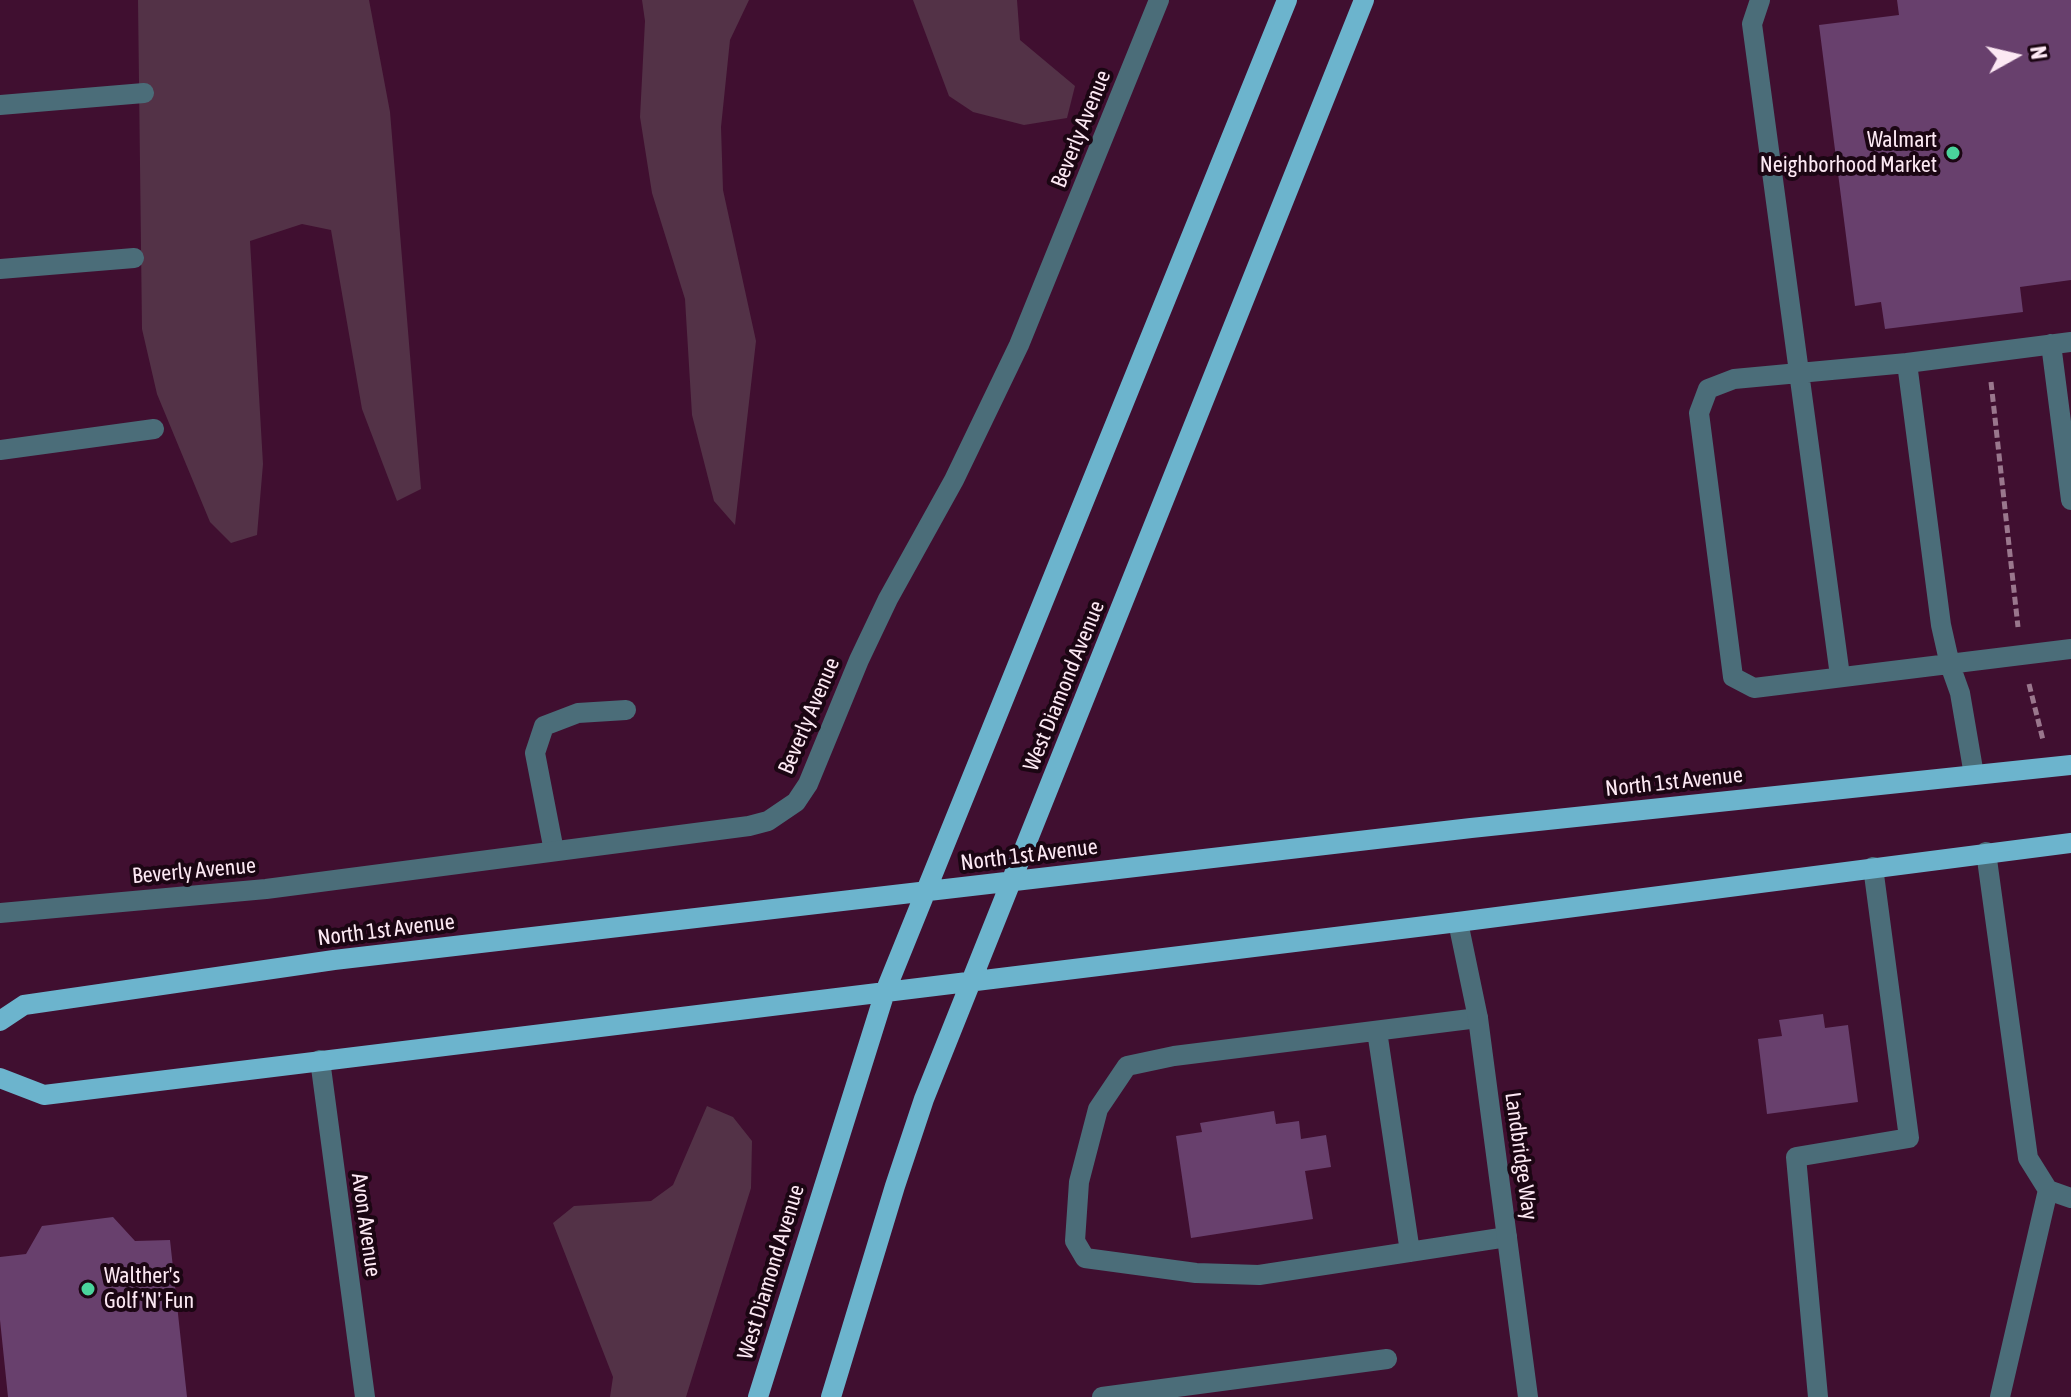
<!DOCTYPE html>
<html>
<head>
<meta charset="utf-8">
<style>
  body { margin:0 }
  #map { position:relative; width:2071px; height:1397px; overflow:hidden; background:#400f30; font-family:"Asap Condensed",sans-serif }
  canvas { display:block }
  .north { position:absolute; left:1975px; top:16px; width:80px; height:80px; -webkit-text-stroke:6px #1b0613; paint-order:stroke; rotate:82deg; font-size:22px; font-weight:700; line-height:32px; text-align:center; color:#fce8f3 }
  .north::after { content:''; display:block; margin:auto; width:28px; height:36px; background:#fce8f3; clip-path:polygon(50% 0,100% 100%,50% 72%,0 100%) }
</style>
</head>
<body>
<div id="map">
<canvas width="2071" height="1397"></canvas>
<div class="north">N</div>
</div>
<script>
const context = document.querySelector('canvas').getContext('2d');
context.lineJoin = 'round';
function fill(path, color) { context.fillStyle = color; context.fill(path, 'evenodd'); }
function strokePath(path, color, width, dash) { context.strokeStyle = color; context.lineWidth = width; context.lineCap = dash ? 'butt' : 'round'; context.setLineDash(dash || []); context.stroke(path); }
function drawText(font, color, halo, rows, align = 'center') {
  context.font = font + ' "Asap Condensed",sans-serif'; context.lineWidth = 8; context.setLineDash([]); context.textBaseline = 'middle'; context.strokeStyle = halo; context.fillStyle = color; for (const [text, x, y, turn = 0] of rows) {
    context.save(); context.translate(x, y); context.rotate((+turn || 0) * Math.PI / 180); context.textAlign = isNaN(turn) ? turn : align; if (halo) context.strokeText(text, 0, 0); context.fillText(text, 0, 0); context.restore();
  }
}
const green = new Path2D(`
  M 138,0 L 369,0 L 390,112 L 421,489 L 397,501 L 362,409 L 331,230 L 302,224 L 250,241 L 263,464 L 257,535 L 231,543 L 210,522 L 157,394 L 142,329 Z
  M 642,0 L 749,0 L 730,40 L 721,127 L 723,190 L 756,341 L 735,525 L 714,501 L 692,415 L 685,299 L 652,193 L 640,117 L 645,21 Z
  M 913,0 L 1017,0 L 1020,40 L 1075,86 L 1067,118 L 1024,125 L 973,112 L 949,96 Z
  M 707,1106 L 733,1117 L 752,1141 L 751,1188 L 686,1397 L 610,1397 L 613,1377 L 553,1223 L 574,1206 L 651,1201 L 673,1185 Z`);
const building = new Path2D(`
  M 1897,0 L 2071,0 L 2071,280 L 2020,287 L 2023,312 L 1885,329 L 1881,302 L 1855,306 L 1819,25 L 1899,15 Z
  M 1823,1014 L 1825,1028 L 1848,1025 L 1858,1102 L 1767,1114 L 1758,1039 L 1782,1036 L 1779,1020 Z
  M 1274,1111 L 1276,1124 L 1299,1121 L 1301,1139 L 1326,1135 L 1331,1167 L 1305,1171 L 1313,1219 L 1191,1238 L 1176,1136 L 1202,1132 L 1200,1123 Z
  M 113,1217 L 135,1241 L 170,1240 L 187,1397 L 8,1397 L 0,1320 L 0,1257 L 26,1254 L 42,1226 Z`);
const path = new Path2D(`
  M 1991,382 L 2018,627
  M 2029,684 L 2043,740`);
const service = new Path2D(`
  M 1760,0 L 1752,24 L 1840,676
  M 0,105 L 144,93
  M 0,269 L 134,258
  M 2071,342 L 1907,363 L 1734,379 L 1708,389 L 1699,413 L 1733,677 L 1754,688 L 2071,649
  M 2051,344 L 2071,500
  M 1907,363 L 1941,625 L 1950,665 L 1960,693 L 1974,775
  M 0,450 L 154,429
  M 554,851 L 535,753 L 544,726 L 578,713 L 626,710
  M 1986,852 L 2028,1158 L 2048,1190 L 2071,1198
  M 1478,1018 L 1174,1056 L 1127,1066 L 1098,1109 L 1079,1182 L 1075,1241 L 1085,1258 L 1196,1273 L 1259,1275 L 1507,1237
  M 1377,1031 L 1410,1252
  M 1102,1397 L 1387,1359
  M 1818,1397 L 1796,1157 L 1909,1138 L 1873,867
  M 2000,1397 L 2048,1190`);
const minor = new Path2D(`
  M 0,913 L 266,889 L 749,826 L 768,821 L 796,802 L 808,784 L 859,660 L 888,599 L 954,480 L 1019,345 L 1159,0
  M 1458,922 L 1478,1018 L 1528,1397
  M 320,1060 L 365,1397`);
const primary = new Path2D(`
  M 0,1021 L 24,1005 L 334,960 L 1471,828 L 2071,765
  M 0,1078 L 44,1095 L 1458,922 L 2071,843
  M 758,1397 L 885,992 L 1287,0
  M 831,1397 L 895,1186 L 924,1099 L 1364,0`);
const markers = [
  [1953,153,8,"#4ad49c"],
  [88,1289,8,"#4ad49c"]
];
const streetNames = [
  ["Beverly Avenue",1081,129,-68],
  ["West Diamond Avenue",1064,686,-68],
  ["Beverly Avenue",809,716,-67],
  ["North 1st Avenue",1674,782,-6],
  ["North 1st Avenue",1029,855,-7],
  ["Beverly Avenue",194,871,-5],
  ["North 1st Avenue",386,930,-7],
  ["Landbridge Way",1521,1156,82],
  ["Avon Avenue",366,1225,82],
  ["West Diamond Avenue",771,1272,-73]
];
const poiNames = [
  ["Walmart",1937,140],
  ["Neighborhood Market",1937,165],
  ["Walther's",104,1276,"left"],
  ["Golf 'N' Fun",104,1301,"left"]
];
fill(green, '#533247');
fill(building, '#68406d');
strokePath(path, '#9a778d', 5, [8, 4]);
strokePath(service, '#4b6d79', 20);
strokePath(minor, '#4b6d79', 20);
strokePath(primary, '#6cb4cd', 20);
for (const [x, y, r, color] of markers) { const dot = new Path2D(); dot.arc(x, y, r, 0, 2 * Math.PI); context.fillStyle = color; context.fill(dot); strokePath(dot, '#1b0613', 3); }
drawText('22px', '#fce8f3', '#1b0613', streetNames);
drawText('22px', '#fce8f3', '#1b0613', poiNames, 'right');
</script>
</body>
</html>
